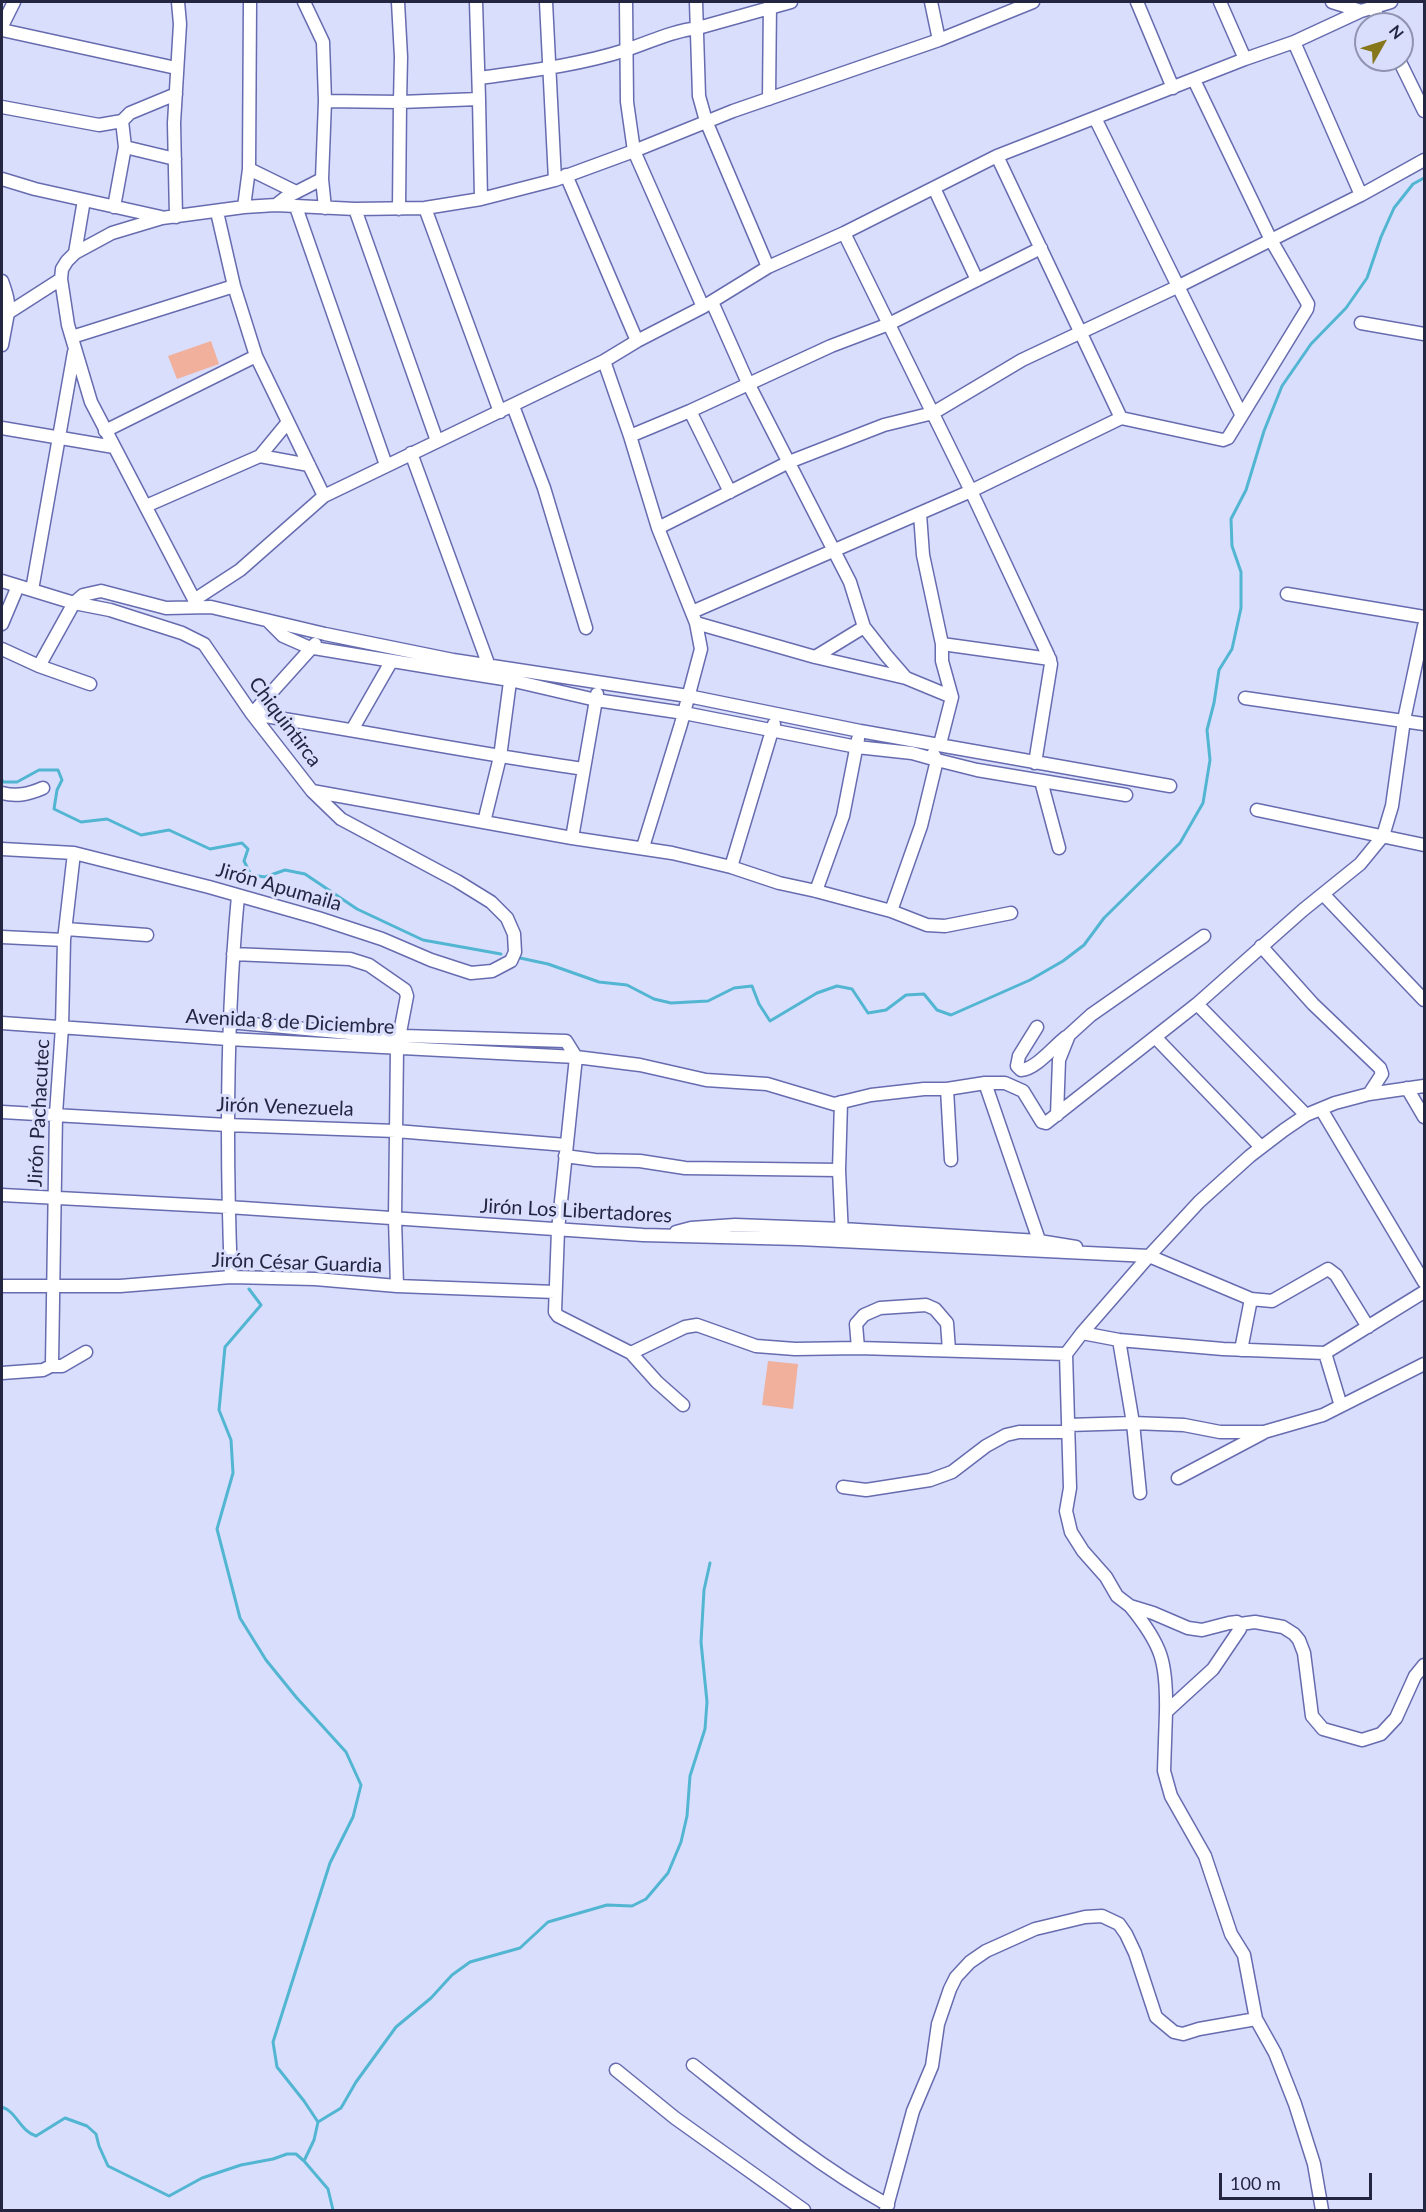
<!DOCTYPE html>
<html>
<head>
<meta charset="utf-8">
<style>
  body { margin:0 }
  #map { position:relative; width:1426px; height:2212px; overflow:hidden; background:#d9defc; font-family:Lato,sans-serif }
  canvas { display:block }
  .frame { position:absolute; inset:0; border:3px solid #232541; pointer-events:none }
  .north { position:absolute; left:1354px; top:12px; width:60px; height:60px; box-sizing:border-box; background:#d9defc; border:2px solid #9094b1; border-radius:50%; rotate:51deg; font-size:16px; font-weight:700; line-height:24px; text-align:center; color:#232541 }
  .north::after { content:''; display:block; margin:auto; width:21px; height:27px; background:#86771a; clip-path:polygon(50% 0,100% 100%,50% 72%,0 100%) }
  .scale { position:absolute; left:1219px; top:2173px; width:153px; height:27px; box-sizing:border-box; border:3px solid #232541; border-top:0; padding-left:8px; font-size:18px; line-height:21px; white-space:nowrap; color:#232541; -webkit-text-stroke:4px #d9defc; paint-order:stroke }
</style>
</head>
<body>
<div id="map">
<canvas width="1426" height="2212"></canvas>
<div class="frame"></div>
<div class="north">N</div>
<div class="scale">100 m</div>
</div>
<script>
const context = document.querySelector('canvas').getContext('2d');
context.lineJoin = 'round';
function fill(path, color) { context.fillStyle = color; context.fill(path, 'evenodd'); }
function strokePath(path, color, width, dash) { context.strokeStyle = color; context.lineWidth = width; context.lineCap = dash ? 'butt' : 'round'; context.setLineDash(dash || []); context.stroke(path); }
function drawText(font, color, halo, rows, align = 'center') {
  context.font = font + ' Lato,sans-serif'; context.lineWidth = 6; context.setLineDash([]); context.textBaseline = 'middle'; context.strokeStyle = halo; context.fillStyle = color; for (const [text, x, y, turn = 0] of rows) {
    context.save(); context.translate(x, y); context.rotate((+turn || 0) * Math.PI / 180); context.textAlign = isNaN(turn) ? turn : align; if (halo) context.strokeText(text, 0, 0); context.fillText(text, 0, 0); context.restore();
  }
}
const green = new Path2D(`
  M 211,341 L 219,364 L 177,379 L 168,356 Z
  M 768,1361 L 798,1364 L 793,1409 L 762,1405 Z`);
const stream = new Path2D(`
  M 2,780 L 3,782 L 17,782 L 39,770 L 58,770 L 62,780 L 57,790 L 54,809 L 81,822 L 107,819 L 141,835 L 169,830 L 210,849 L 242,843 L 248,849 L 244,861 L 251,875 L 265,877 L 285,870 L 305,874 L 357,909 L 423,940 L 501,954
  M 520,958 L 548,964 L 599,982 L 627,985 L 654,999 L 671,1003 L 708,1001 L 734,988 L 752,986 L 759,1004 L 770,1021 L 817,993 L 837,986 L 852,989 L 868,1013 L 886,1010 L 906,995 L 924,994 L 937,1010 L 951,1015 L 1030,980 L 1063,961 L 1084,945 L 1104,918 L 1180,843 L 1203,803 L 1210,760 L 1207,730 L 1214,703 L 1219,670 L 1232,649 L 1241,608 L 1241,572 L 1232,546 L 1231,519 L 1246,490 L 1264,431 L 1282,386 L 1311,344 L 1346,308 L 1367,278 L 1381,237 L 1394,208 L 1413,184 L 1424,178
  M 249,1289 L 261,1305 L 225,1347 L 219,1410 L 231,1440 L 233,1473 L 217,1529 L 240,1618 L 266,1660 L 296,1697 L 346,1752 L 361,1785 L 353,1817 L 330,1863 L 273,2042 L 277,2067 L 304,2101 L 318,2122 L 314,2140 L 304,2161
  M 2,2107 C 17,2112 20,2131 36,2136 L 65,2118 L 87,2126 L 96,2134 L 99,2146 L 108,2166 L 169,2196 L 202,2178 L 241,2165 L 273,2159 L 287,2154 L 296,2154 L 304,2161 L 328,2189 L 333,2210
  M 318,2122 L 341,2108 L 356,2082 L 396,2027 L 431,1998 L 452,1975 L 470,1962 L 520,1948 L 548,1922 L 607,1905 L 632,1906 L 646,1899 L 668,1873 L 681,1842 L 687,1816 L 690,1776 L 705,1729 L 707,1702 L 701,1642 L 704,1590 L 710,1563`);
const minor = new Path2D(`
  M 304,2 L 323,42 L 325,101 L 322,179 L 325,208
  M 398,2 L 401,57 L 400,102 L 479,99 L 476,2
  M 546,2 L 555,180
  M 626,2 L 627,102 L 634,151 L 703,307
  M 696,2 L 699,96 L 706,121 L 768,267
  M 931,2 L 939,40
  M 1137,2 L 1173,88
  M 1220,2 L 1245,59
  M 1332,2 L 1361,11 L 1391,2
  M 1373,8 L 1382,24
  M 2,26 L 14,2
  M 2,30 L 176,68
  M 1294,42 L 1361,195
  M 1399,60 L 1424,111
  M 480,78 C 529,71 579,65 626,50 C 650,42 672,31 698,28 L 791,2
  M 479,99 L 481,199
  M 769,99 L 770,2
  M 325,101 L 400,102 L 399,209
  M 2,107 L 99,125 L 122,121
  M 1095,118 L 1241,414
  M 125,147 L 175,159
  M 997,156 L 1121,418
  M 249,169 L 296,192
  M 566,175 L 637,341
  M 2,179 L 35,189 L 161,217
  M 934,188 L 977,280
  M 276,205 L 285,198 L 322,179
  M 114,207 L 125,147 L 122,121 L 130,113 L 176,94
  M 244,207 L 249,169 L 250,2
  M 296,207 L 386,465
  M 425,208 L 500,412
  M 355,209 L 437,441
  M 217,212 L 234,286 L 256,356 L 324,496
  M 176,217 L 174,123 L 180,24 L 178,2
  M 844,233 L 971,491 L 1048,655 L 1051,664 L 1035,763
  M 75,253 L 84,200
  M 2,281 C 6,293 12,306 4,317
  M 712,302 L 748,383 L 850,582 L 864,627 L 886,655 L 906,678
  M 1361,323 L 1424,334
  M 72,337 L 234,286
  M 2,345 L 8,313 L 61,279
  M 604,361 L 630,436 L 658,528 L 696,623 L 701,649 L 681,724 L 643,847
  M 513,406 L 544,488 L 586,628
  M 690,411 L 730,492
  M 2,428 L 114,447
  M 105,431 L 256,356
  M 630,436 L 690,411 L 831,346 L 889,324 L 1041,248
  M 411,453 L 489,666
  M 260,456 L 309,465
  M 146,506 L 260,456 L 288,422
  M 920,514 L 923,555 L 942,644
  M 658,528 L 789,462 L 884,425 L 933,413 L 1022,360 L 1179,286 L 1361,195 L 1424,160
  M 2,581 L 74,603 L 110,610 L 182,633 L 204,644 L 252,714 L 312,791 L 341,819 L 457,881 L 491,902 L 507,918 L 514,934 L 515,952 L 511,961 L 492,971 L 471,973 L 431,960 L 382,939 L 318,918 L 209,887 L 74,853 L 2,849
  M 32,590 L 74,352
  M 1287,594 L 1424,617
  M 194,600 L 240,570 L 324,496 L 604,361 L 637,341 L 703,307 L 768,267 L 844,233 L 997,156 L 1245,59 L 1294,42 L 1361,11
  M 198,607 L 91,402 L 68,325 L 61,279 L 62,269 L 67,261 L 75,253 L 112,233 L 162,218 L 244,207 L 276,205 L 355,209 L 425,208 L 481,199 L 555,180 L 634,151 L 733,111 L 939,40 L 1033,2
  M 692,612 L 971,491 L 1121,418 L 1223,440 L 1228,438 L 1307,309 L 1308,304 L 1271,240 L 1194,80
  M 268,621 L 283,636 L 308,647 L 447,670 L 451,663
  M 696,623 L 815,657 L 906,678 L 952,697
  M 2,624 L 18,586
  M 2,649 L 39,666 L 90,684
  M 815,657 L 864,627
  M 39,666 L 74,603 L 83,595 L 101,591 L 166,608 L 211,607 L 325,634 L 453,660 L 688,696 L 860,731 L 1170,786
  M 447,670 L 510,680 L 596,700 L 684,713 L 857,747 L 912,753 L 937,760 L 921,826 L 891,911
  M 1245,698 L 1424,724
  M 252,714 C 363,731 473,753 584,769
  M 252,714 L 315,644
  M 352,730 L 391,662
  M 940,744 L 952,697 L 942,661 L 942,644 L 1050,659
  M 933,754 L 937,760 L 977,770 L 1126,795
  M 1041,781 L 1059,848
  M 312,791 L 572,838 L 672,853 L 731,867 L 779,883 L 816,891 L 891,911 L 927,925 L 945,926 L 1011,913
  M 2,793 C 17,797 29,794 43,788
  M 1257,810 L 1424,845
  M 484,822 L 500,757 L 511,674
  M 572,838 L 597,694
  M 731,867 L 774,724
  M 816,891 L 843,816 L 858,739
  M 1323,894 L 1424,1000
  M 66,929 L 147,935
  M 2,937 L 64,940
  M 1261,946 L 1313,1004 L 1380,1068 L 1382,1074 L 1369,1094
  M 233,954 L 350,959 L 369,965 L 405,990 L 407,996 L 397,1048 L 395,1219 L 397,1286
  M 1197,1004 L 1306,1115
  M 229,1022 L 371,1035 L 566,1041 L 576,1057 L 558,1230 L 555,1312 L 558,1316 L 631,1353 L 657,1382 L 683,1405
  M 2,1023 L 228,1039 L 576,1057 L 640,1065 L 706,1080 L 767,1084 L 834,1104 L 871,1095 L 924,1089 L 947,1089 L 985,1083 L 1005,1083 L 1023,1091 L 1042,1122 L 1046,1123 L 1197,1004 L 1303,910 L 1360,864 L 1383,836 L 1392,806 L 1404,720 L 1424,626
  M 1037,1027 L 1019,1056 L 1017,1066 L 1021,1070 C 1036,1069 1053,1047 1066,1037
  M 1155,1037 L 1261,1147
  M 985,1083 L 1041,1246
  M 1407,1088 L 1424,1117
  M 947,1089 L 951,1160
  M 841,1102 L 839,1170 L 842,1236
  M 1321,1109 L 1424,1282
  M 2,1112 L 227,1125 L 396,1131 L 566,1145
  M 1057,1115 L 1059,1060 L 1069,1035 L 1091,1015 L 1204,936
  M 565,1156 L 595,1160 L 640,1161 L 685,1168 L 839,1170
  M 2,1195 L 228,1207 L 643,1235 L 799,1239 L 1149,1256 L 1251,1299 L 1241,1350
  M 676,1232 L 691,1228 L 735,1225 L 842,1229 L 1039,1241 L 1076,1247
  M 231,1277 C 226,1149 226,1023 238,896
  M 2,1286 L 120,1286 L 231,1277 L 315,1279 L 397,1286 L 555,1292
  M 1251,1299 L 1272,1301 L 1328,1269 L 1336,1275 L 1368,1327
  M 1082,1333 L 1119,1340 L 1223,1349 L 1325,1353 L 1424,1292
  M 1119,1340 L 1133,1423 L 1184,1425 L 1220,1432 L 1264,1432 L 1323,1415 L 1424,1364
  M 858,1348 L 856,1324 L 864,1315 L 880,1308 L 926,1305 L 935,1309 L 947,1323 L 949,1350
  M 631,1353 L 685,1327 L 697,1325 L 756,1346 L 795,1349 L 858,1348 L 1066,1354
  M 1325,1353 L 1341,1406
  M 51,1366 L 62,1366 L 86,1352
  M 2,1373 L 43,1370 L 51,1366 L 52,1363 L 56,1114 L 62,1027 L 64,940 L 74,853
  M 1068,1425 L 1133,1423 L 1140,1493
  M 1178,1478 L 1263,1433
  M 843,1487 L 866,1490 L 930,1480 L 952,1472 L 986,1446 L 1006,1435 L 1019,1432 L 1068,1432
  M 1130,1606 C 1162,1645 1167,1662 1166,1712
  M 1240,1624 L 1255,1622 L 1283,1627 L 1294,1634 L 1299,1640 L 1304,1653 L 1312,1716 L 1323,1729 L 1362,1740 L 1381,1734 L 1396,1718 L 1415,1676 L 1424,1665
  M 693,2065 C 756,2115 818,2166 888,2205
  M 616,2070 L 675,2118 L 804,2210
  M 886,2210 L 913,2111 L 932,2066 L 938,2024 L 950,1989 L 956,1977 L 970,1962 L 986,1951 L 1035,1929 L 1085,1917 L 1102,1916 L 1119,1924 L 1126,1934 L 1135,1953 L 1156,2017 L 1174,2032 L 1183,2034 L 1199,2029 L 1256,2019
  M 1322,2210 L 1314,2164 L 1295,2104 L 1275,2053 L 1256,2019 L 1244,1955 L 1231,1934 L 1205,1856 L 1171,1796 L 1164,1771 L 1166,1712 L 1213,1669 L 1240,1629 L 1240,1624 L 1237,1622 L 1229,1623 L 1202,1630 L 1188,1628 L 1153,1613 L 1130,1606 L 1117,1596 L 1106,1577 L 1083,1551 L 1071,1532 L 1066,1511 L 1070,1488 L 1066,1354 L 1082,1333 L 1149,1256 L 1199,1202 L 1250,1156 L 1284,1130 L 1306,1115 L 1335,1103 L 1369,1094 L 1424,1086`);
const streetNames = [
  ["Chiquintirca",285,722,53],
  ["Jirón Apumaila",279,887,16],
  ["Avenida 8 de Diciembre",290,1022,3],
  ["Jirón Venezuela",285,1107,2],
  ["Jirón Pachacutec",39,1113,-87],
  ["Jirón Los Libertadores",576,1211,3],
  ["Jirón César Guardia",297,1263,2]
];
fill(green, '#f0b09b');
strokePath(stream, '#52b6d2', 3);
strokePath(minor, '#666caf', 15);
strokePath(minor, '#fff', 12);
drawText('20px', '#232541', '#d9defc', streetNames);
</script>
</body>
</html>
